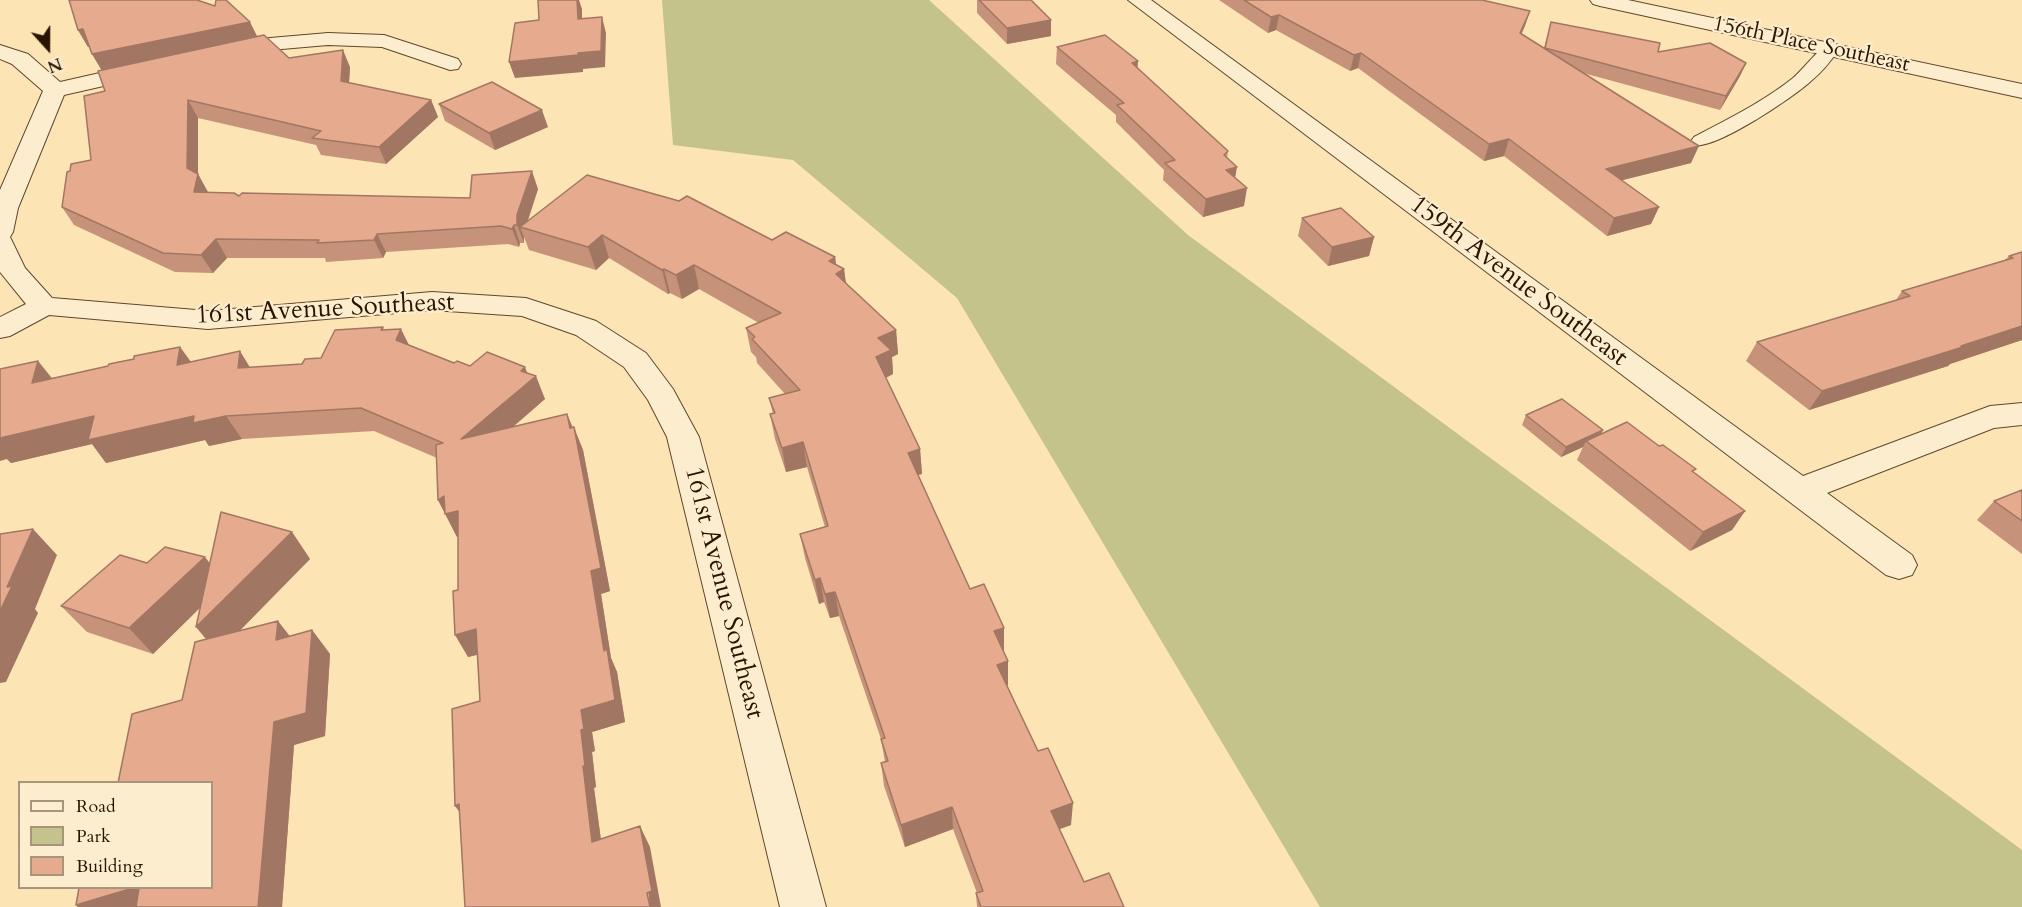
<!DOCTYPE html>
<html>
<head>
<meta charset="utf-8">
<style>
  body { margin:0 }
  #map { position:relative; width:2022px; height:907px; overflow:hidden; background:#fce4b5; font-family:Cardo,serif }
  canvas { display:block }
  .legend { position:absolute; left:18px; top:781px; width:195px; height:108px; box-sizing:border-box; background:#fdedcf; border:2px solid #a8967c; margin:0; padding:8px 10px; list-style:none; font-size:18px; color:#291400 }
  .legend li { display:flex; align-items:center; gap:12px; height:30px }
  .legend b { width:30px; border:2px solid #a8967c }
  .north { position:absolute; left:18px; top:18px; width:60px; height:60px; -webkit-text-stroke:4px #fdedcf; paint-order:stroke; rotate:159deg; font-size:16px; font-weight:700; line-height:24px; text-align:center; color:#291400 }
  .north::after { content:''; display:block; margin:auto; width:21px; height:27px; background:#291400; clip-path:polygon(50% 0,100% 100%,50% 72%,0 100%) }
</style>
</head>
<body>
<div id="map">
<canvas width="2022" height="907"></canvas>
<ul class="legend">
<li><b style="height:8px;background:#fdedcf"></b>Road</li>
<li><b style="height:16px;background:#c3c38b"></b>Park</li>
<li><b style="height:16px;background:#e6aa8e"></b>Building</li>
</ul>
<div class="north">N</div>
</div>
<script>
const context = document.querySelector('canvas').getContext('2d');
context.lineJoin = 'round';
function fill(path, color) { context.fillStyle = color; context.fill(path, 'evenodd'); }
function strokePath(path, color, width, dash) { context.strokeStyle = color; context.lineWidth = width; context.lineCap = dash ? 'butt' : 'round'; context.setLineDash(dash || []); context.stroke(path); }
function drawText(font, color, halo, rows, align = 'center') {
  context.font = font + ' Cardo,serif'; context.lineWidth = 4.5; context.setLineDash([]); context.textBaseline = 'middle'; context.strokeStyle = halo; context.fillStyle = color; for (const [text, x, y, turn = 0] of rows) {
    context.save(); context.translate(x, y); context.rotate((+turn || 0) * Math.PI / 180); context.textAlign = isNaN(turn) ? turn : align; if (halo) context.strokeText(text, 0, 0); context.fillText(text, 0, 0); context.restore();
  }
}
const green = new Path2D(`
  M 662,0 L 929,0 L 1188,235 L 2022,850 L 2022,907 L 1320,907 L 957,298 L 793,160 L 673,145 Z`);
const service = new Path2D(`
  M 1830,44 L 1836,45 L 1839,49 C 1831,61 1822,72 1811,81 C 1794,97 1715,150 1694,145 L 1691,141 L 1694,137 C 1728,119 1763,102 1793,78 C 1804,69 1819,47 1830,44 Z`);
const minor = new Path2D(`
  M 1128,0 L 1151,0 L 1803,476 L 1990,406 L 2022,403 L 2022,425 L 1994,428 L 1827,493 L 1912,555 L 1917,565 L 1912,575 L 1899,579 L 1886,575 Z
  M 328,33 L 384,35 L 458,59 L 461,64 L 458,69 L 450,70 L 382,47 L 328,45 L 270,50 L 229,58 L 221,57 L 218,52 L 221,47 L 270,38 Z
  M 0,45 L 28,54 L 60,82 L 144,63 L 152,65 L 155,70 L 152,75 L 64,95 L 18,208 L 13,232 L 10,237 L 25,268 L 52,298 L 208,311 L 432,292 L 526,298 L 596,321 L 646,353 L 673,389 L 699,437 L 826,907 L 780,907 L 667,437 L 648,400 L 624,367 L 576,335 L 522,316 L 432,310 L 208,329 L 49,315 L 10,336 L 0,338 L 0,317 L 26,304 L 0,272 L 0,190 L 43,91 L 12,64 L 0,59 Z`);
const tertiary = new Path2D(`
  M 1590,0 L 1628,0 L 2022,84 L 2022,98 L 1600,6 L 1593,4 Z`);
const wall = new Path2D(`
  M 977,0 L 1031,0 L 1051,36 L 1007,44 L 977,13 Z
  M 1219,0 L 1482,0 L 1530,11 L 1521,34 L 1544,48 L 1551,22 L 1658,52 L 1746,63 L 1740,76 L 1720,110 L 1583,73 L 1691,163 L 1622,180 L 1659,207 L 1651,224 L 1607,236 L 1504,156 L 1484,161 L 1358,68 L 1350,71 L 1276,30 L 1268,33 Z
  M 78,30 L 257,37 L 289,58 L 350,67 L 349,83 L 431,100 L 438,117 L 386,164 L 321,155 L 316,145 L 198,118 L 198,174 L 208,193 L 239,196 L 470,198 L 538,189 L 528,221 L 772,240 L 835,257 L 836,264 L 844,269 L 846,283 L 896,330 L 898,354 L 892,357 L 893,374 L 886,378 L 920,449 L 922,474 L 918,475 L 970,589 L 1004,652 L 1008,661 L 1008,685 L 1007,685 L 1071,825 L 1059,829 L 1084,882 L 1124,907 L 977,907 L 976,893 L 977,893 L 953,829 L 905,847 L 884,786 L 881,763 L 885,762 L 881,739 L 839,616 L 830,618 L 824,602 L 819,604 L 805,558 L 800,534 L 825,527 L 807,467 L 786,472 L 775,439 L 770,414 L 773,414 L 769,398 L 785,394 L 757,363 L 756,357 L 751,352 L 746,328 L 759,323 L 699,289 L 682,299 L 670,293 L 668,294 L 609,258 L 596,270 L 529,250 L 524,237 L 524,243 L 520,243 L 519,247 L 508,244 L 386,252 L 383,258 L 326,262 L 325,258 L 227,258 L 213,273 L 175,272 L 74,225 L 62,207 L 70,171 L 91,160 L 105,91 L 102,70 L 92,54 L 89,46 L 88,47 Z
  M 1057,47 L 1138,68 L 1228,151 L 1227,158 L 1235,178 L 1244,206 L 1203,217 L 1163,180 L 1164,170 L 1116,122 L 1116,115 L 1056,64 Z
  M 439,104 L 548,127 L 495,150 L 445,121 Z
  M 1302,218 L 1374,237 L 1369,256 L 1328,266 L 1298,236 Z
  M 2022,252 L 2022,340 L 1950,364 L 1948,366 L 1809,410 L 1746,361 L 1757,342 L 1896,300 L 1902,291 L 2005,260 L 2009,256 Z
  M 383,327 L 384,330 L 409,345 L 454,363 L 527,373 L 545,399 L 513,427 L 567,414 L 583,450 L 610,591 L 601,594 L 611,658 L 617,672 L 625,722 L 592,732 L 595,751 L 592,752 L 596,787 L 594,788 L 601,840 L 650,847 L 465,907 L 480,701 L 477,655 L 468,657 L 458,590 L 458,537 L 457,537 L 438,500 L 437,458 L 374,431 L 242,439 L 209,446 L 205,440 L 106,463 L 92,444 L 11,463 L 7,459 L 38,361 L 52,378 L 108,366 L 180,347 L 191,362 L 250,367 L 302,364 L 321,358 Z
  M 1526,415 L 1601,434 L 1693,472 L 1745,511 L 1732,530 L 1690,551 L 1577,460 L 1583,447 L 1561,457 L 1522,425 Z
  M 2022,490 L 2022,554 L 1977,520 L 1994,501 Z
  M 292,532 L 310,559 L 240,630 L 290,636 L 312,630 L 330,654 L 325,736 L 294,745 L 282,907 L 78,907 L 76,905 L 182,700 L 206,639 L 196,627 L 200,608 L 153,654 L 87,632 L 61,606 L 147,563 L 210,563 Z`);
const shadedWall = new Path2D(`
  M 577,0 L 579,0 L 582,9 L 582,36 L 578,19 Z
  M 1530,11 L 1525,26 L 1515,49 L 1520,33 Z
  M 1279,15 L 1276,30 L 1268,33 L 1271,17 Z
  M 602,17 L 606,33 L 605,67 L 583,69 L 583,72 L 515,78 L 509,62 L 578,53 Z
  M 1051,20 L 1051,36 L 1007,44 L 1007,28 Z
  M 250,22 L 258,38 L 102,71 L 92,54 Z
  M 83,29 L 93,45 L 88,47 L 78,30 Z
  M 343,50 L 350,67 L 348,98 L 341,81 Z
  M 1361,53 L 1358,68 L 1350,71 L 1354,55 Z
  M 1138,61 L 1137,78 L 1132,63 Z
  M 1746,63 L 1740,76 L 1720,110 L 1726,96 Z
  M 188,100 L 198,118 L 198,176 L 198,174 L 208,192 L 204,210 L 194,192 L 187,168 Z
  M 431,100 L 438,117 L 386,164 L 379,147 Z
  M 542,110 L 548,127 L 495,150 L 489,133 Z
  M 1509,139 L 1504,156 L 1484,161 L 1489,144 Z
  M 1699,146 L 1691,163 L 1599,186 L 1606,169 Z
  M 1237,167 L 1234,185 L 1226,170 Z
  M 532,171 L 538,189 L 525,228 L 520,227 L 524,237 L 524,243 L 517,225 L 517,215 Z
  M 1247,188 L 1244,206 L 1203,217 L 1206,199 Z
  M 1659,207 L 1651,224 L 1607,236 L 1614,218 Z
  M 514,225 L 520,243 L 519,247 L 512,229 Z
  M 377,234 L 386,252 L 383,258 L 374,240 Z
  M 602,235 L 609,258 L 596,270 L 588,247 Z
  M 1374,237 L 1369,256 L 1328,266 L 1332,247 Z
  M 216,239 L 227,258 L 213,273 L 201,255 Z
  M 835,257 L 837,273 L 844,269 L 847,293 L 829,261 Z
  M 694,265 L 699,289 L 682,299 L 676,275 Z
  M 664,269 L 670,293 L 668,294 L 662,270 Z
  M 2022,326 L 2022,340 L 1950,364 L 1948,366 L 1809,410 L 1822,391 Z
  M 401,329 L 412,351 L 396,340 Z
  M 896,330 L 898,354 L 892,357 L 893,374 L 878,381 L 876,357 L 878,338 Z
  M 180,347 L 196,369 L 177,365 Z
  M 240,351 L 254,374 L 238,368 Z
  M 38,361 L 56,384 L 32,383 Z
  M 525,367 L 530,380 L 536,376 L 545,399 L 472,462 L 461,439 L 521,371 Z
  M 567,414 L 576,437 L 574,427 L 583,450 L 610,591 L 601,594 L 611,658 L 617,672 L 625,722 L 592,732 L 595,751 L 592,752 L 596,787 L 594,788 L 604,863 L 592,842 L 583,766 L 581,730 L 581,710 L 604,651 Z
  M 94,416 L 226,416 L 242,439 L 209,446 L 205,440 L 106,463 L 92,444 L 11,463 L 7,459 L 0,461 L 0,438 Z
  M 1603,430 L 1598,440 L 1586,441 L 1583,447 L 1561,457 L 1566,447 Z
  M 803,442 L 807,467 L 786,472 L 782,448 Z
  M 920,449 L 922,474 L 910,477 L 908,453 Z
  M 444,496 L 458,511 L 469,534 L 457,537 L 438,500 Z
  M 1745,511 L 1732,530 L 1690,551 L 1703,532 Z
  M 33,529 L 57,555 L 35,609 L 38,613 L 6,682 L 0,683 L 0,611 L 7,587 Z
  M 292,532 L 310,559 L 218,653 L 196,627 Z
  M 205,557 L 225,583 L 153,654 L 129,628 Z
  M 820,578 L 824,602 L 819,604 L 815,580 Z
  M 835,592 L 839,616 L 830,618 L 825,594 Z
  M 278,621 L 296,644 L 276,640 Z
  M 1004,628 L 1004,652 L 995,655 L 994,631 Z
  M 476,629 L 488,652 L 468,657 L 455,635 Z
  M 312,630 L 330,654 L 325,736 L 294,745 L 282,907 L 258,907 L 274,722 Z
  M 1008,661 L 1008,685 L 998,688 L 997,665 Z
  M 1073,803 L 1071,825 L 1049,833 L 1051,811 Z
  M 459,804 L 470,826 L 455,806 Z
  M 952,807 L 953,829 L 905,847 L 901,825 Z
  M 640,826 L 650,847 L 661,907 L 650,907 Z
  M 133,888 L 142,888 L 163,907 L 78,907 L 76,905 Z`);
const building = new Path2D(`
  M 69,0 L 197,0 L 215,6 L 216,0 L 226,0 L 250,22 L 92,54 L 83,29 L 78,30 Z
  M 538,0 L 577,0 L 578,19 L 602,17 L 601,51 L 578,53 L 578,55 L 509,62 L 515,23 L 539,20 Z
  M 979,0 L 1031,0 L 1051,20 L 1007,28 Z
  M 1244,0 L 1482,0 L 1530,11 L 1520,33 L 1699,146 L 1606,169 L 1659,207 L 1614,218 L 1509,139 L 1489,144 L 1361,53 L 1354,55 L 1279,15 L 1271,17 Z
  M 1551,22 L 1660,43 L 1658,52 L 1710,43 L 1746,63 L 1726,96 L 1545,48 Z
  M 264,35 L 289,58 L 343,50 L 341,81 L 431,100 L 379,147 L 312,138 L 321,131 L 188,100 L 187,168 L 198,174 L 194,192 L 234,193 L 239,196 L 242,193 L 470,198 L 472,175 L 532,171 L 517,215 L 517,225 L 514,225 L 512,229 L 501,226 L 377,234 L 374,240 L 317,243 L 319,240 L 216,239 L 201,255 L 163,253 L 62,207 L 67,172 L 70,171 L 71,164 L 91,160 L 84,96 L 105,91 L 98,71 Z
  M 1105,35 L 1138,61 L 1132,63 L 1228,151 L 1224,155 L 1237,167 L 1226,170 L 1247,188 L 1206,199 L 1165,163 L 1175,160 L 1117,105 L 1124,103 L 1057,47 Z
  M 492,82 L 542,110 L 489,133 L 439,104 Z
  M 587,175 L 679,201 L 687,196 L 772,240 L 786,232 L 835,257 L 829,261 L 844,269 L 836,274 L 896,330 L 878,338 L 891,350 L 876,357 L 920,449 L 908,453 L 970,589 L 984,584 L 1004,628 L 994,631 L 1008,661 L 997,665 L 1038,751 L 1048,748 L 1073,803 L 1051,811 L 1084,882 L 1109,873 L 1124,907 L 981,907 L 976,893 L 983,891 L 952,807 L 901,825 L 881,763 L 888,761 L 881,739 L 885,738 L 835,592 L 825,594 L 820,578 L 815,580 L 800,534 L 828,526 L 803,442 L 782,448 L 770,414 L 775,413 L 769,398 L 800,390 L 752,339 L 755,337 L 746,328 L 781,313 L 694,265 L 676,275 L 664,269 L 662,270 L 602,235 L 588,247 L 520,227 Z
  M 1341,208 L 1374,237 L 1332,247 L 1302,218 Z
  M 2022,252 L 2022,326 L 1961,346 L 1963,347 L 1822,391 L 1757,342 L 1910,296 L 1902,291 L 2013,258 L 2009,256 Z
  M 383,327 L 381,330 L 401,329 L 396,340 L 454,363 L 457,361 L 470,366 L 487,352 L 525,367 L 521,371 L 536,376 L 461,439 L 567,414 L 570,428 L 574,427 L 601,568 L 591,571 L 604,651 L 607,649 L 615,700 L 581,710 L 584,729 L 581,730 L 585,766 L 583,766 L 592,842 L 640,826 L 652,891 L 647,893 L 650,907 L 465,907 L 459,804 L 455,806 L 452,709 L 480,701 L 476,629 L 455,635 L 453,591 L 458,590 L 458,511 L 445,514 L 444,496 L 438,500 L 436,445 L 443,443 L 361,408 L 226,416 L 193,423 L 194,416 L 88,440 L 94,416 L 0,438 L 0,369 L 38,361 L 32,383 L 108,366 L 109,364 L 134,359 L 134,356 L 180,347 L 177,365 L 240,351 L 238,368 L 302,364 L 305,359 L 321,358 L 335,330 Z
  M 1562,399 L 1603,430 L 1566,447 L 1526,415 Z
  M 1627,422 L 1659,446 L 1663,445 L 1696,469 L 1692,471 L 1745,511 L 1703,532 L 1586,441 Z
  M 2022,490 L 2022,521 L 1994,501 Z
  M 221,512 L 292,532 L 196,627 Z
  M 33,529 L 7,587 L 12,586 L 0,611 L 0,534 Z
  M 165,547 L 205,557 L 129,628 L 61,606 L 120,555 L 147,563 Z
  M 278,621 L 276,640 L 312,630 L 306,713 L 274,722 L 258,907 L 136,907 L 139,888 L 212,888 L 212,783 L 118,783 L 132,714 L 182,700 L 195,642 Z
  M 79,888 L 133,888 L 76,905 Z`);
const farStreetnames = [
  ["156th Place Southeast",1811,45,12]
];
const streetNames = [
  ["159th Avenue Southeast",1518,282,37],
  ["161st Avenue Southeast",325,310,-3],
  ["161st Avenue Southeast",723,593,76]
];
fill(green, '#c3c38b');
strokePath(service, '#5e482d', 2);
strokePath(minor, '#5e482d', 2);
strokePath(tertiary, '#5e482d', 2);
fill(service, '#fdedcf');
fill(minor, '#fdedcf');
fill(tertiary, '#fdedcf');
fill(wall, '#c6927a');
fill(shadedWall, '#a17763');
fill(building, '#e6aa8e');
strokePath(building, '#a17763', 1.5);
drawText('22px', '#291400', '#fdedcf', farStreetnames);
drawText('26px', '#291400', '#fdedcf', streetNames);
</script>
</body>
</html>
